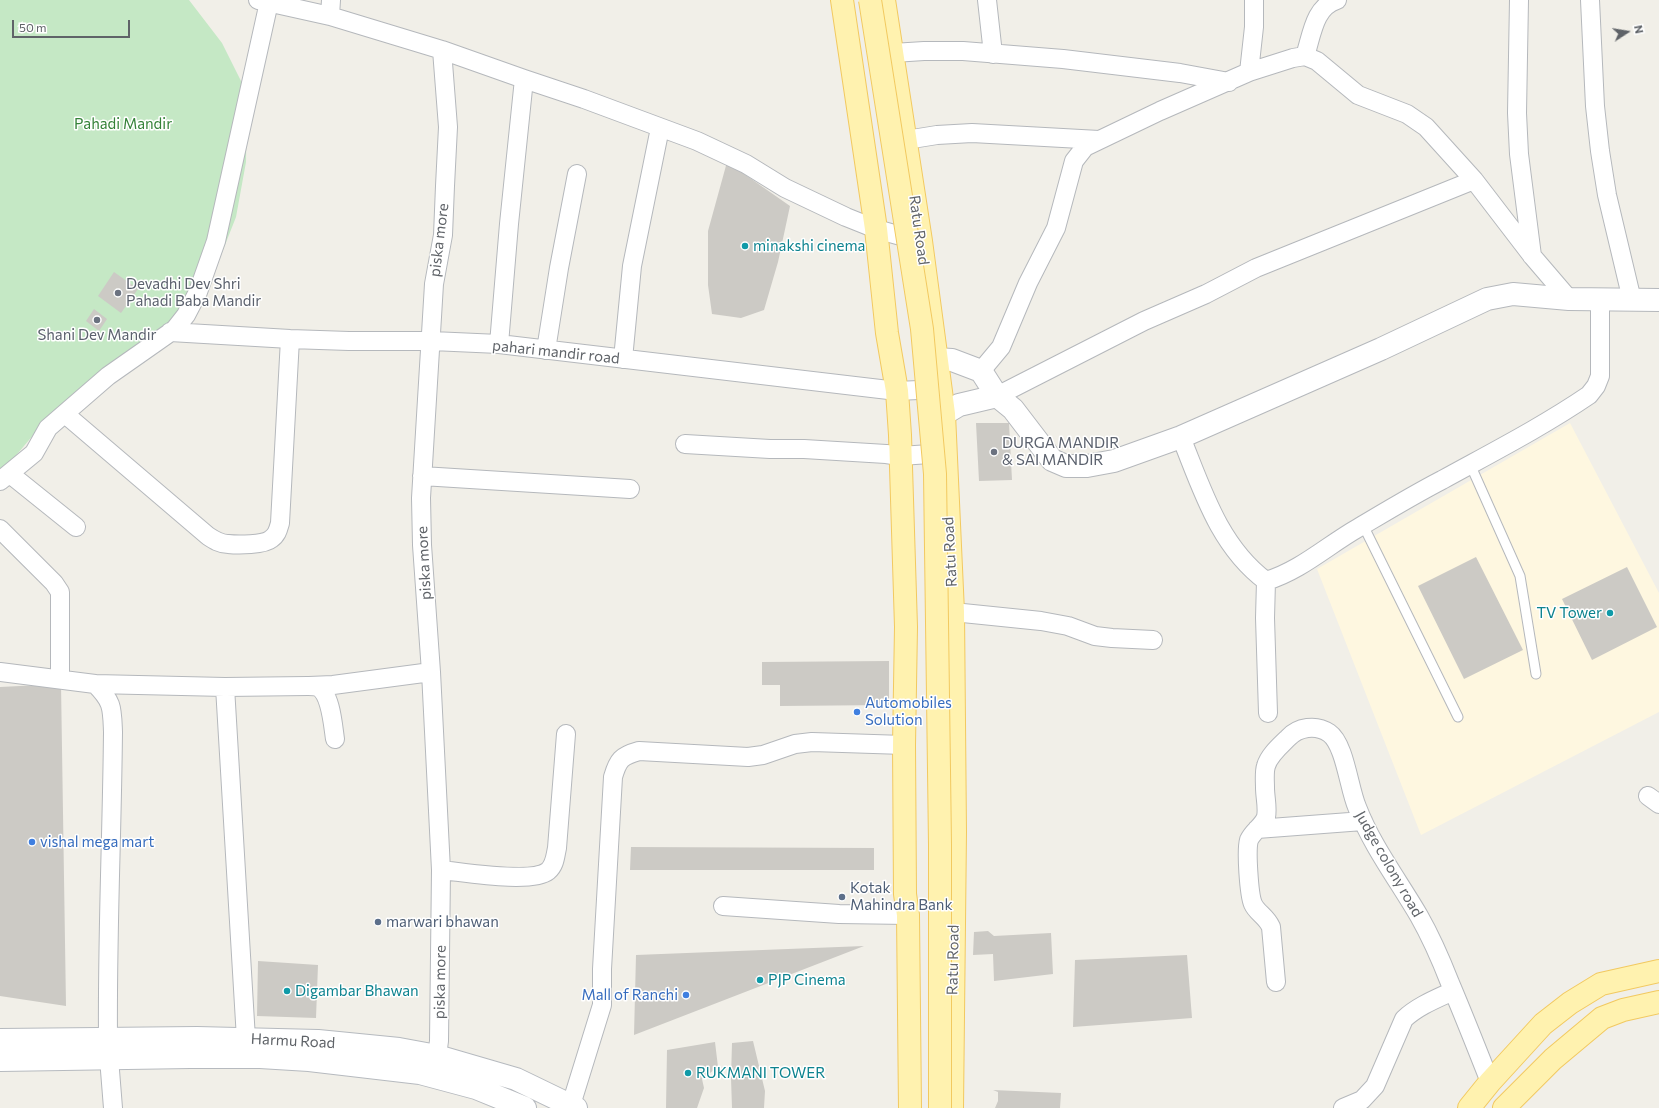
<!DOCTYPE html>
<html>
<head>
<meta charset="utf-8">
<style>
  body { margin:0 }
  #map { position:relative; width:1659px; height:1108px; overflow:hidden; background:#f1efe8; font-family:Commissioner,sans-serif }
  canvas { display:block }
  .north { position:absolute; left:1607px; top:12px; width:40px; height:40px; -webkit-text-stroke:3px #fff; paint-order:stroke; rotate:78deg; font-size:11px; font-weight:700; line-height:16px; text-align:center; color:#5f6368 }
  .north::after { content:''; display:block; margin:auto; width:14px; height:18px; background:#5f6368; clip-path:polygon(50% 0,100% 100%,50% 72%,0 100%) }
  .scale { position:absolute; left:12px; top:20px; width:118px; height:18px; box-sizing:border-box; border:2px solid #5f6368; border-top:0; padding-left:5px; font-size:12px; line-height:14px; white-space:nowrap; color:#5f6368; -webkit-text-stroke:3px #fff; paint-order:stroke }
</style>
</head>
<body>
<div id="map">
<canvas width="1659" height="1108"></canvas>
<div class="north">N</div>
<div class="scale">50 m</div>
</div>
<script>
const context = document.querySelector('canvas').getContext('2d');
context.lineJoin = 'round';
function fill(path, color) { context.fillStyle = color; context.fill(path, 'evenodd'); }
function strokePath(path, color, width, dash) { context.strokeStyle = color; context.lineWidth = width; context.lineCap = dash ? 'butt' : 'round'; context.setLineDash(dash || []); context.stroke(path); }
function drawText(font, color, halo, rows, align = 'center') {
  context.font = font + ' Commissioner,sans-serif'; context.lineWidth = 3; context.setLineDash([]); context.textBaseline = 'middle'; context.strokeStyle = halo; context.fillStyle = color; for (const [text, x, y, turn = 0] of rows) {
    context.save(); context.translate(x, y); context.rotate((+turn || 0) * Math.PI / 180); context.textAlign = isNaN(turn) ? turn : align; if (halo) context.strokeText(text, 0, 0); context.fillText(text, 0, 0); context.restore();
  }
}
const commercial = new Path2D(`
  M 1570,423 L 1659,593 L 1659,712 L 1421,835 L 1317,569 Z`);
const green = new Path2D(`
  M 0,0 L 189,0 L 222,43 L 247,93 L 246,162 L 236,217 L 214,273 L 184,321 L 50,415 L 8,465 L 0,471 Z`);
const building = new Path2D(`
  M 727,162 L 790,206 L 778,262 L 764,310 L 741,318 L 712,314 L 708,285 L 708,231 Z
  M 114,272 L 138,289 L 121,313 L 98,296 Z
  M 94,309 L 107,319 L 99,331 L 86,321 Z
  M 976,423 L 1009,423 L 1012,480 L 979,481 Z
  M 1476,557 L 1523,650 L 1464,679 L 1418,586 Z
  M 1627,567 L 1657,627 L 1592,660 L 1562,599 Z
  M 889,661 L 889,705 L 780,706 L 780,685 L 762,685 L 762,662 Z
  M 61,684 L 66,1006 L 0,996 L 0,687 Z
  M 631,847 L 874,848 L 874,870 L 630,870 Z
  M 988,931 L 994,936 L 1051,933 L 1053,974 L 994,981 L 993,954 L 973,955 L 974,932 Z
  M 864,946 L 634,1035 L 636,955 Z
  M 1187,955 L 1192,1018 L 1073,1027 L 1075,960 Z
  M 258,961 L 318,965 L 316,1018 L 257,1016 Z
  M 753,1041 L 765,1091 L 764,1108 L 732,1108 L 731,1078 L 732,1043 Z
  M 715,1042 L 718,1067 L 702,1079 L 704,1088 L 697,1108 L 666,1108 L 667,1050 Z
  M 993,1090 L 1061,1093 L 1060,1108 L 995,1108 L 998,1101 L 998,1092 Z`);
const service = new Path2D(`
  M 1470,464 L 1520,576 L 1536,674
  M 1363,525 L 1458,717`);
const minor = new Path2D(`
  M 258,0 L 330,16 L 442,50 L 524,79 L 584,99 L 697,141 L 746,164 L 785,188 L 846,217 L 876,229 L 919,241
  M 987,0 L 993,54
  M 1519,0 L 1517,113 L 1519,154 L 1532,256
  M 1590,0 L 1595,106 L 1600,151 L 1607,195 L 1632,300
  M 330,16 L 331,0
  M 893,53 L 924,51 L 963,51 L 1063,59 L 1180,73 L 1229,82
  M 1305,56 C 1312,35 1314,7 1337,0
  M 1249,72 L 1254,27 L 1254,0
  M 906,140 L 937,135 L 972,133 L 1099,140
  M 170,332 L 290,339 L 349,341 L 432,341 L 499,344 L 897,391 L 940,389
  M 499,344 L 509,224 L 524,79
  M 546,350 L 559,268 L 577,174
  M 623,359 L 632,266 L 660,128
  M 981,371 L 1001,347 L 1028,283 L 1056,228 L 1074,161 L 1085,147 L 1160,111 L 1249,72 L 1293,58 L 1305,56 L 1317,61 L 1358,95 L 1407,114 L 1426,127 L 1474,180 L 1533,257 L 1569,299
  M 997,396 L 1144,321 L 1206,294 L 1256,268 L 1474,180
  M 65,414 L 208,536 C 214,540 220,544 228,544 C 238,545 264,545 271,539 C 277,535 278,530 280,523 L 290,339
  M 1181,437 C 1202,489 1219,546 1266,581 C 1300,571 1328,545 1358,528 C 1385,512 1413,495 1442,480 C 1491,453 1542,427 1589,395 L 1596,386 L 1600,376 L 1600,300
  M 685,444 L 770,449 L 804,449 L 886,454 L 900,456 L 945,453
  M 10,474 L 76,527
  M 422,476 L 630,489
  M 0,481 L 34,453 L 48,428 L 108,376 L 175,329 L 186,315 L 198,292 L 216,241 L 269,2
  M 0,529 L 54,583 L 60,592 L 60,679
  M 1266,581 L 1265,618 L 1268,713
  M 953,612 L 1041,621 L 1068,626 L 1095,636 L 1112,638 L 1153,640
  M 0,672 L 95,684 C 113,702 112,708 113,732 C 112,834 107,937 108,1039
  M 95,684 L 225,687 L 308,686 C 311,686 315,686 318,687 C 331,694 333,726 335,739
  M 309,686 L 333,685 L 431,672
  M 225,687 L 246,1039
  M 1648,796 L 1659,804
  M 1257,829 L 1363,821
  M 441,870 C 463,872 532,884 548,871 C 555,865 555,857 557,848 L 566,734
  M 723,906 L 839,914 L 908,915
  M 1276,982 L 1271,927 C 1266,916 1257,913 1253,904 C 1249,895 1246,850 1249,840 C 1253,831 1263,826 1266,817 C 1268,808 1265,797 1265,788 C 1265,781 1264,772 1266,766 C 1269,755 1281,745 1288,738 C 1298,727 1316,724 1329,733 C 1345,744 1349,789 1357,807 C 1372,846 1398,880 1419,916 C 1431,937 1441,960 1450,983 C 1464,1016 1477,1049 1490,1082
  M 109,1058 L 113,1108
  M 435,1070 L 439,1041 L 441,870 L 431,672 L 422,545 L 421,498 L 434,284 L 443,235 L 445,186 L 448,127 L 442,50
  M 571,1105 L 602,1005 L 602,969 L 613,777 C 618,760 621,756 639,751 L 748,757 L 763,755 L 795,744 L 812,742 L 904,745
  M 1343,1108 L 1362,1100 L 1375,1086 L 1404,1019 C 1418,1006 1436,999 1453,991`);
const tertiary = new Path2D(`
  M 936,359 L 952,360 L 981,371 L 997,396 L 1013,409 L 1052,460 L 1066,466 L 1087,466 L 1114,461 L 1181,437 L 1381,349 L 1487,299 L 1513,294 L 1569,299 L 1659,300
  M 944,414 L 959,405 L 997,396`);
const secondary = new Path2D(`
  M 0,1040 L 197,1038 L 318,1041 L 399,1049 L 437,1056 L 516,1079 L 576,1108
  M 0,1060 L 190,1057 L 260,1057 L 309,1060 L 420,1073 L 476,1088 L 525,1108`);
const primary = new Path2D(`
  M 842,0 L 876,229 L 887,333 L 897,391 L 900,435 L 906,627 L 904,745 L 905,894 L 908,915 L 910,1108
  M 884,0 L 921,241 L 944,414 L 953,612 L 955,832 L 952,1108
  M 1469,1108 L 1490,1082 L 1543,1024 L 1570,1003 L 1601,984 L 1659,971
  M 1504,1108 L 1553,1059 L 1602,1018 L 1623,1010 L 1659,1002`);
const primaryBridge = new Path2D(`
  M 870,0 L 922,329 L 935,474 L 940,845 L 940,1108`);
const markers = [
  [745,246,4,"#0f9aa8"],
  [118,293,4,"#6b7280"],
  [97,320,4,"#6b7280"],
  [994,452,4,"#6b7280"],
  [1610,613,4,"#0f9aa8"],
  [857,712,4,"#3f7fe0"],
  [32,842,4,"#3f7fe0"],
  [842,897,4,"#5c6f8a"],
  [378,922,4,"#5c6f8a"],
  [760,980,4,"#0f9aa8"],
  [287,991,4,"#0f9aa8"],
  [686,995,4,"#3f7fe0"],
  [688,1073,4,"#0f9aa8"]
];
const parkNames = [
  ["Pahadi Mandir",123,124]
];
const streetNames = [
  ["Ratu Road",919,230,82],
  ["piska more",439,240,-83],
  ["pahari mandir road",556,352,6],
  ["Ratu Road",950,552,-93],
  ["piska more",424,563,-93],
  ["Judge colony road",1389,864,60],
  ["Ratu Road",953,960,-89],
  ["piska more",440,982,-89],
  ["Harmu Road",293,1041,3]
];
const cultureNames = [
  ["minakshi cinema",753,246],
  ["TV Tower",1602,613,"right"],
  ["PJP Cinema",768,980],
  ["Digambar Bhawan",295,991],
  ["RUKMANI TOWER",696,1073]
];
const worshipNames = [
  ["Devadhi Dev Shri",126,284],
  ["Pahadi Baba Mandir",126,301],
  ["Shani Dev Mandir",97,335,"center"],
  ["DURGA MANDIR",1002,443],
  ["& SAI MANDIR",1002,460]
];
const shopNames = [
  ["Automobiles",865,703],
  ["Solution",865,720],
  ["vishal mega mart",40,842],
  ["Mall of Ranchi",678,995,"right"]
];
const serviceNames = [
  ["Kotak",850,888],
  ["Mahindra Bank",850,905],
  ["marwari bhawan",386,922]
];
fill(commercial, '#fef7e0');
fill(green, '#c5e8c5');
fill(building, '#cccac5');
strokePath(service, '#b5b8bc', 11);
strokePath(minor, '#b5b8bc', 20);
strokePath(tertiary, '#b5b8bc', 24);
strokePath(secondary, '#b6babf', 24);
strokePath(primary, '#f2c960', 24);
strokePath(service, '#fff', 9);
strokePath(minor, '#fff', 18);
strokePath(tertiary, '#fff', 22);
strokePath(secondary, '#fff', 22);
strokePath(primary, '#fff2af', 22);
strokePath(primaryBridge, '#f2c960', 24, []);
strokePath(primaryBridge, '#fff2af', 22);
for (const [x, y, r, color] of markers) { const dot = new Path2D(); dot.arc(x, y, r, 0, 2 * Math.PI); context.fillStyle = color; context.fill(dot); strokePath(dot, '#fff', 1.5); }
drawText('15px', '#348238', '#fff', parkNames);
drawText('15px', '#5f6368', '#fff', streetNames);
drawText('15px', '#0d838f', '#fff', cultureNames, 'left');
drawText('15px', '#5b616d', '#fff', worshipNames, 'left');
drawText('15px', '#366cbe', '#fff', shopNames, 'left');
drawText('15px', '#4e5e75', '#fff', serviceNames, 'left');
</script>
</body>
</html>
